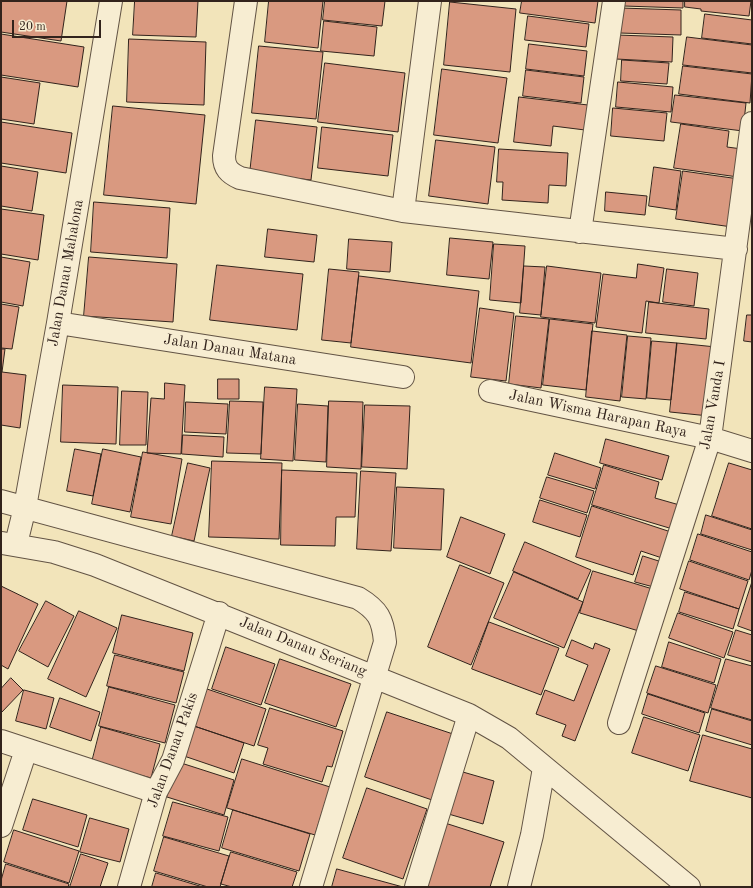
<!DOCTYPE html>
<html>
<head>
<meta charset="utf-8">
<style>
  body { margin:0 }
  #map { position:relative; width:753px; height:888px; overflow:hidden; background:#f2e4ba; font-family:"Old Standard TT",serif }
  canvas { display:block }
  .frame { position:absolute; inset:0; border:2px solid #32231c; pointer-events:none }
  .scale { position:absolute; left:12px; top:20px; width:89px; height:18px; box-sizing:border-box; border:2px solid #32231c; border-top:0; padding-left:5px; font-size:12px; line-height:14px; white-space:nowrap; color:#32231c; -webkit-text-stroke:3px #f7edd2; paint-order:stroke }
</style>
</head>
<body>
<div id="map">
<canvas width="753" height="888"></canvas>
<div class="frame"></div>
<div class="scale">20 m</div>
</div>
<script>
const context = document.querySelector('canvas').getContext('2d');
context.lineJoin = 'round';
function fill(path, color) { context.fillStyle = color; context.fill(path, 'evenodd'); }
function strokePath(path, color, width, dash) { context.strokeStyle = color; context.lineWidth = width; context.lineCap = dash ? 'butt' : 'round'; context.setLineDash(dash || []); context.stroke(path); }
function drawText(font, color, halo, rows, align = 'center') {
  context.font = font + ' "Old Standard TT",serif'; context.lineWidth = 3; context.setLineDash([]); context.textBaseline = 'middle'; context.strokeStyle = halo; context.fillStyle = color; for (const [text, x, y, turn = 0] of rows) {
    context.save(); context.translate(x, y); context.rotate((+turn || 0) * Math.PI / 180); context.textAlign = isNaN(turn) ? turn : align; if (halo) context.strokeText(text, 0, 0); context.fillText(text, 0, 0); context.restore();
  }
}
const building = new Path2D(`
  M 1,1 L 67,1 L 61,41 L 1,32 Z
  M 135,1 L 198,1 L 196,37 L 133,35 Z
  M 269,1 L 323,1 L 318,48 L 265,42 Z
  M 325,1 L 385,1 L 382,26 L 323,20 Z
  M 522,1 L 598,1 L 595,23 L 520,13 Z
  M 624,1 L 683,1 L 683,8 L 624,6 Z
  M 685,1 L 751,1 L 749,16 L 701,11 L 701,9 L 685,7 Z
  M 450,2 L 516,9 L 510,72 L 444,65 Z
  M 621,8 L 681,10 L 681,35 L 620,33 Z
  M 705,14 L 752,20 L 752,44 L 702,38 Z
  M 528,16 L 589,24 L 586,47 L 525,40 Z
  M 324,21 L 377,27 L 374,56 L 321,51 Z
  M 1,34 L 84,47 L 78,87 L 1,75 Z
  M 617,35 L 673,37 L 672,62 L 616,59 Z
  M 687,37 L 752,45 L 752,73 L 683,65 Z
  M 129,39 L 206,42 L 204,105 L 127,102 Z
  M 529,44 L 587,51 L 584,76 L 526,69 Z
  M 259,46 L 323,52 L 316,119 L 252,113 Z
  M 622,60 L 669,63 L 667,84 L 621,81 Z
  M 325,63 L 405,73 L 398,132 L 318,122 Z
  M 683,66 L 752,74 L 750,103 L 679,94 Z
  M 442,69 L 507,78 L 498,143 L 434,135 Z
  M 526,70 L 584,77 L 581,103 L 523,96 Z
  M 1,77 L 40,83 L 34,124 L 1,119 Z
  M 618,82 L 673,87 L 671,112 L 616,107 Z
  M 675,95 L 746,103 L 743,131 L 671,122 Z
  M 519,97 L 588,105 L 585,130 L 553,126 L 551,146 L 514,142 Z
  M 113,106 L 205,115 L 196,204 L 104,195 Z
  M 613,108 L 667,113 L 664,141 L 611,136 Z
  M 256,120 L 317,127 L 311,180 L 250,173 Z
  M 1,122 L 72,133 L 66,173 L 1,163 Z
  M 681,124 L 729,131 L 727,147 L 742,149 L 738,177 L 674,168 Z
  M 322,127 L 393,135 L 388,176 L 318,168 Z
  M 436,140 L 495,147 L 488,204 L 429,196 Z
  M 499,149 L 568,153 L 566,186 L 549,185 L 548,203 L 502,200 L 503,182 L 497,182 Z
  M 1,166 L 38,172 L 32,211 L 1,206 Z
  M 654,167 L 681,171 L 676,210 L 649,206 Z
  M 683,171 L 739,179 L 732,227 L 676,219 Z
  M 606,192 L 647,196 L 645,215 L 605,211 Z
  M 94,202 L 170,208 L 167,258 L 91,252 Z
  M 1,209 L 44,215 L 38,260 L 1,254 Z
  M 268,229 L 317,235 L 314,262 L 265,257 Z
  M 450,238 L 493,242 L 489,279 L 447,275 Z
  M 349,239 L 392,242 L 390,272 L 347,269 Z
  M 494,244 L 525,246 L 521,303 L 490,300 Z
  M 1,257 L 30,262 L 23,306 L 1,302 Z
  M 89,257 L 177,264 L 173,322 L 84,316 Z
  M 638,264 L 664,268 L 659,303 L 646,301 L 642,333 L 596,327 L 603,274 L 636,278 Z
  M 217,265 L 303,274 L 297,330 L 210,320 Z
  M 524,266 L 545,267 L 541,315 L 520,313 Z
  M 547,266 L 601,273 L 595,323 L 541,317 Z
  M 329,269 L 359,272 L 351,343 L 322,340 Z
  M 667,269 L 698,273 L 694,306 L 663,302 Z
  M 359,276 L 479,291 L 471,363 L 351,347 Z
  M 649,302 L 709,309 L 706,339 L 646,333 Z
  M 1,304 L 19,307 L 12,349 L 1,348 Z
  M 480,308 L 514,313 L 506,381 L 471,377 Z
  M 747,315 L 752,315 L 752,342 L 744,341 Z
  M 516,316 L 549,319 L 541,388 L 509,384 Z
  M 550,319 L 593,324 L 586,390 L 543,385 Z
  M 592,331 L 627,335 L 620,401 L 586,397 Z
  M 628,336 L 651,338 L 646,399 L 622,397 Z
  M 652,341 L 677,343 L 671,400 L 647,398 Z
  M 677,343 L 716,347 L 709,416 L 670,412 Z
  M 1,349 L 5,349 L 2,372 L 26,375 L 20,428 L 1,425 Z
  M 218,379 L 239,379 L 239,399 L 218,399 Z
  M 165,383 L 185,385 L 181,454 L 147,453 L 151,398 L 164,399 Z
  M 63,385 L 118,387 L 116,444 L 61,442 Z
  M 265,387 L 297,389 L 293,461 L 261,459 Z
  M 122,391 L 148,392 L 146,445 L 120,445 Z
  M 230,401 L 263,402 L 261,454 L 227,453 Z
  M 329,401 L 363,402 L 361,469 L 327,467 Z
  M 186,402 L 228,404 L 226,434 L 185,432 Z
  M 298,404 L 328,406 L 326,462 L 295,460 Z
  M 365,405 L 410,406 L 407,469 L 362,467 Z
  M 183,435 L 224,437 L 223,457 L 182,454 Z
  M 606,439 L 669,456 L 662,480 L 600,463 Z
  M 75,449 L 101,454 L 93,496 L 67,491 Z
  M 103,449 L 141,457 L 130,512 L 92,504 Z
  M 143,452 L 182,459 L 171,524 L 131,517 Z
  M 555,453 L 601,468 L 595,489 L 548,475 Z
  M 212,461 L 282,463 L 279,539 L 209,537 Z
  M 188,463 L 210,468 L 194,541 L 172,536 Z
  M 729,463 L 752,470 L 752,529 L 712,516 Z
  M 604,465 L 659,482 L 655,498 L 683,506 L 676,530 L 592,505 Z
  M 282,470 L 357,473 L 355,517 L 336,517 L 335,546 L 281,545 Z
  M 361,471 L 396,473 L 391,551 L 357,549 Z
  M 547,477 L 594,491 L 587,513 L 540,498 Z
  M 397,487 L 444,489 L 441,550 L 394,548 Z
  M 540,500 L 587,515 L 580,537 L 533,522 Z
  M 592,506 L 677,534 L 668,560 L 641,551 L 633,575 L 576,557 Z
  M 706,515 L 752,530 L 752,550 L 701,534 Z
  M 461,517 L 505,534 L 490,574 L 447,557 Z
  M 698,534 L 752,552 L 752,570 L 749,580 L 690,560 Z
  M 525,542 L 591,570 L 578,599 L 513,571 Z
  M 643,556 L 668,564 L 661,589 L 635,582 Z
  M 689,561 L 748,581 L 739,609 L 680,589 Z
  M 460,565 L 504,583 L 471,665 L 428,647 Z
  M 593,571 L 656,590 L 642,632 L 580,613 Z
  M 514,572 L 583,602 L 564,648 L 494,618 Z
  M 752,582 L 752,631 L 738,626 Z
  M 1,586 L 38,604 L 8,669 L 1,665 Z
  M 685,592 L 739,609 L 733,629 L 679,612 Z
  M 46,601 L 74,616 L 48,667 L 19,651 Z
  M 79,611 L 117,628 L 86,697 L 48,679 Z
  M 678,613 L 733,632 L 724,658 L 669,638 Z
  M 122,615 L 193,633 L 184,671 L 113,653 Z
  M 489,622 L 559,648 L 541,695 L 472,669 Z
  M 736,630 L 752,635 L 752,662 L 728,655 Z
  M 572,640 L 593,649 L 595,643 L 610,649 L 575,741 L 562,736 L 566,725 L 536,714 L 545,690 L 574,701 L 588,665 L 566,656 Z
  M 669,642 L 721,659 L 714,683 L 662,667 Z
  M 226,647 L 275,664 L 261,705 L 212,689 Z
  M 115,655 L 184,672 L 176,703 L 107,686 Z
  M 280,659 L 351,684 L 336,727 L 265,703 Z
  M 726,659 L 752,666 L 752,720 L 711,708 Z
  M 656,666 L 716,685 L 708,713 L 647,693 Z
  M 11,678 L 23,690 L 1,713 L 1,689 Z
  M 109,687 L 175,705 L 165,743 L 99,726 Z
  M 207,689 L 266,709 L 254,746 L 194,726 Z
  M 24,690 L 54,698 L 46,729 L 16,721 Z
  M 648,694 L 705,713 L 699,733 L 642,714 Z
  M 60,698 L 100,712 L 91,741 L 50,727 Z
  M 270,708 L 343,731 L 332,767 L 327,766 L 322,782 L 263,764 L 268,748 L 258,745 Z
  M 712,709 L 752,721 L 752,745 L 706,731 Z
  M 387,712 L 456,735 L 435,801 L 365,777 Z
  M 644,717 L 700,735 L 688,771 L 632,753 Z
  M 191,725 L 244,743 L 234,773 L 181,755 Z
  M 101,727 L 160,744 L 151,778 L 92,762 Z
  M 703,735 L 752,749 L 752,798 L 690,781 Z
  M 242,759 L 330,787 L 315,835 L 227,808 Z
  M 178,762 L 234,780 L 224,815 L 167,797 Z
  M 456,770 L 494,781 L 483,824 L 445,813 Z
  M 367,788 L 427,809 L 403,879 L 343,858 Z
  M 33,799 L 87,815 L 78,847 L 23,830 Z
  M 173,802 L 228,817 L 219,851 L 163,836 Z
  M 233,810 L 310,834 L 299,871 L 222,848 Z
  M 90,818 L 129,829 L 120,862 L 80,852 Z
  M 445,823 L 504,842 L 490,887 L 424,887 Z
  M 14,830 L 79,851 L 69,883 L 4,862 Z
  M 164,837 L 229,856 L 220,887 L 208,887 L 154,871 Z
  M 231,852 L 297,872 L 292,887 L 232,887 L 221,884 Z
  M 81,854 L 108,863 L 100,887 L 70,887 Z
  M 6,864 L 69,884 L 68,887 L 1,887 L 1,881 Z
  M 337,869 L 403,887 L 332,887 Z
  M 156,873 L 203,887 L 152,887 Z`);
const minor = new Path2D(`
  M 246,1 L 224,156 C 224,168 229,173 240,178 L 403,211 L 736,249
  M 403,211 L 430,1
  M 580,232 L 614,1
  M 58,323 L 403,377
  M 490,391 L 710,438 L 752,451
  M 1,501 L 358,598 C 378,610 383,619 385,642 L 311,887
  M 2,543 L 54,552 L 95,565 L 469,715
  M 16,544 L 25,507 L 58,323 L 111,1
  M 619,723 L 710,438 L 752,123
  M 1,741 L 156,792
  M 1,826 L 26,750
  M 129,887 L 156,792 L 173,760 L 219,613
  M 416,887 L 469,715 L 509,738 L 689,887
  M 519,887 L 532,835 L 544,768`);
const streetNames = [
  ["Jalan Danau Mahalona",66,273,-80],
  ["Jalan Danau Matana",230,350,9],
  ["Jalan Vanda I",713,405,-80],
  ["Jalan Wisma Harapan Raya",598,414,12],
  ["Jalan Danau Seriang",303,647,22],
  ["Jalan Danau Pakis",173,750,-70]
];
fill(building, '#d99980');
strokePath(building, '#32231c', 1);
strokePath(minor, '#625344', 24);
strokePath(minor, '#f7edd2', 22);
drawText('15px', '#32231c', '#f7edd2', streetNames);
</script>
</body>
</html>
